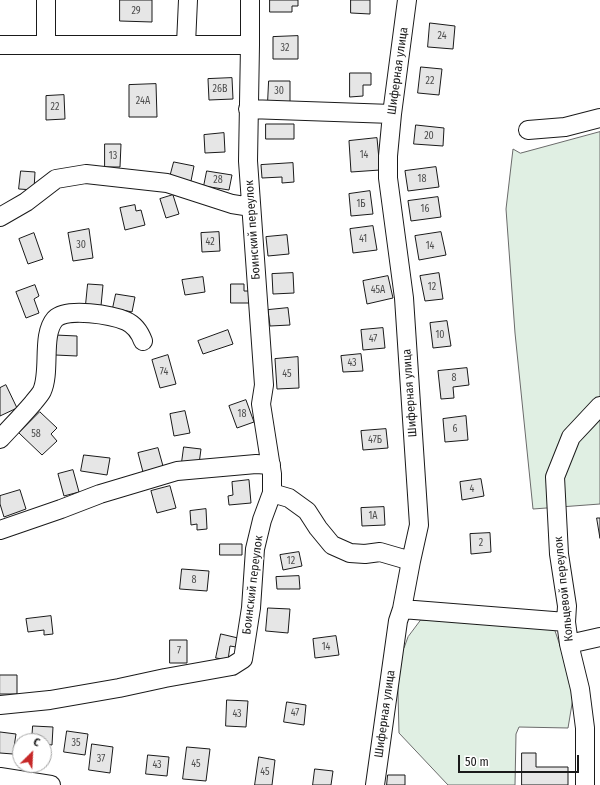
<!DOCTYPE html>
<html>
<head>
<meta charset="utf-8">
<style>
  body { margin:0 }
  #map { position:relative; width:600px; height:785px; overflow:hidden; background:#fff; font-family:"Fira Sans Condensed",sans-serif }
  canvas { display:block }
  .north { position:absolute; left:12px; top:733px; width:40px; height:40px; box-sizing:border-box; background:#fff; border:1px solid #a3a3a3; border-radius:50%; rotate:24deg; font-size:11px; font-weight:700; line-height:16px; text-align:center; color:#1a1a1a }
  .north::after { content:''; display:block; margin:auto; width:14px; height:18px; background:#c62828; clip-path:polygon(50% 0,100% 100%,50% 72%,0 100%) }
  .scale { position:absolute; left:458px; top:755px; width:121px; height:18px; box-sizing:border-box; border:2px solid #1a1a1a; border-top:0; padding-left:5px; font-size:12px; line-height:14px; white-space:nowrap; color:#1a1a1a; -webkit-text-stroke:3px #fff; paint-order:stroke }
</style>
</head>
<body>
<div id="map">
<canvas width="600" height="785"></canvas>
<div class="north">С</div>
<div class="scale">50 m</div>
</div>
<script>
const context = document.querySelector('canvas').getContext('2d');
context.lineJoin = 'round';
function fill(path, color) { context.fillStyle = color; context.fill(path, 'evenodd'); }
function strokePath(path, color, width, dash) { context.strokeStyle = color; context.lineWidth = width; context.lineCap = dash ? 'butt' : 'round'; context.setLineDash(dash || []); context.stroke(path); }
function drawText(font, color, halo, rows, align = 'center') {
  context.font = font + ' "Fira Sans Condensed",sans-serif'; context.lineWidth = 3; context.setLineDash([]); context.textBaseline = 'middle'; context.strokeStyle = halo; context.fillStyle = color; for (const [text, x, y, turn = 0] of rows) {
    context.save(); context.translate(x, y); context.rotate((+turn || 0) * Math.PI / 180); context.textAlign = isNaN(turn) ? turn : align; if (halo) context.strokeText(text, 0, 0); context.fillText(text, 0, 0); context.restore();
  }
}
const green = new Path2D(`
  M 600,132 L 600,504 L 533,509 L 515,333 L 506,209 L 513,149 L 520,153 Z
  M 421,620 L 553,625 L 566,663 L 573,698 L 568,728 L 519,727 L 516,734 L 515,785 L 448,785 L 399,733 L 397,654 L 404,648 L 408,637 Z`);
const building = new Path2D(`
  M 120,0 L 152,0 L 152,22 L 120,21 Z
  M 270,0 L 298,0 L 298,6 L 292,6 L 292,12 L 270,12 Z
  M 351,0 L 370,0 L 370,14 L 351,13 Z
  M 430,23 L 455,26 L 453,49 L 428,47 Z
  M 298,36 L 298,59 L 273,59 L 273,37 Z
  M 421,67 L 442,69 L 439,95 L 418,93 Z
  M 350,73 L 371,73 L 371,85 L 363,85 L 363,96 L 350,97 Z
  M 232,78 L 233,99 L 209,100 L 208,79 Z
  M 269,81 L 290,81 L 290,102 L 268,102 Z
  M 156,84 L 157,117 L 129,117 L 129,85 Z
  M 64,95 L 65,119 L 46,120 L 46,96 Z
  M 266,124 L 294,124 L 294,139 L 266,139 Z
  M 416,125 L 444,128 L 443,146 L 414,144 Z
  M 224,133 L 225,152 L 205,153 L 204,135 Z
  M 377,138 L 380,170 L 351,172 L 349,141 Z
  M 105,144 L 121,144 L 120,167 L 105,167 Z
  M 174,162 L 194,166 L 191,181 L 170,177 Z
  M 293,163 L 294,182 L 282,183 L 282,177 L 262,178 L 261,165 Z
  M 436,167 L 439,187 L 408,191 L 405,171 Z
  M 21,171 L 35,172 L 34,190 L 19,189 Z
  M 207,171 L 232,175 L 229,190 L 204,186 Z
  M 370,191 L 373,214 L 351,216 L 349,194 Z
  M 173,195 L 179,214 L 166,218 L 160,199 Z
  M 438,197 L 441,217 L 411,221 L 408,201 Z
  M 135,205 L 136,211 L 141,210 L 145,225 L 125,230 L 120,208 Z
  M 373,226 L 377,250 L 353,253 L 350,229 Z
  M 89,229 L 93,258 L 73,261 L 68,233 Z
  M 219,232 L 220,251 L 202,252 L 201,233 Z
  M 441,232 L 446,255 L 419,260 L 415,236 Z
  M 34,233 L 43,259 L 28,264 L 19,239 Z
  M 287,235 L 289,254 L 268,256 L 266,237 Z
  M 293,273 L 294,293 L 273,294 L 272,274 Z
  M 439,273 L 443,299 L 425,301 L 420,276 Z
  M 388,276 L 393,298 L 367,304 L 363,281 Z
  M 203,277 L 205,292 L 185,295 L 182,280 Z
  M 88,284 L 103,285 L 101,306 L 86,304 Z
  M 231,284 L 244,284 L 244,291 L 251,291 L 251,303 L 231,303 Z
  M 35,285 L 39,296 L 34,299 L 39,313 L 26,318 L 16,292 Z
  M 116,294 L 135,297 L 132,312 L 113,308 Z
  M 288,308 L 290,325 L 270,326 L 268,310 Z
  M 447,321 L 451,346 L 433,348 L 430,323 Z
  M 383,328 L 385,348 L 363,350 L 361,330 Z
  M 228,330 L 233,344 L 203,354 L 198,341 Z
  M 55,335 L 77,336 L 77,356 L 55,355 Z
  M 361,354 L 363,371 L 343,372 L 341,356 Z
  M 168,355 L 176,384 L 160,388 L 152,360 Z
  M 298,357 L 299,388 L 277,389 L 275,359 Z
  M 467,368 L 469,385 L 453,387 L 454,398 L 441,399 L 438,371 Z
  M 6,385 L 17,408 L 0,416 L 0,388 Z
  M 246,400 L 254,422 L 237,428 L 229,406 Z
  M 185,411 L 190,433 L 174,436 L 170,414 Z
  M 40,412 L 57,428 L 51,434 L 57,441 L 42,455 L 19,433 Z
  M 466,416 L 468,440 L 445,442 L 443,419 Z
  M 386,429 L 388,448 L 363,450 L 361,431 Z
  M 184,447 L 201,449 L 199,464 L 182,462 Z
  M 158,448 L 163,466 L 143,472 L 138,453 Z
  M 84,455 L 110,458 L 107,475 L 81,471 Z
  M 73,470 L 79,492 L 64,496 L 58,474 Z
  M 481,479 L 484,496 L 462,500 L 460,482 Z
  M 249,480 L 251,503 L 229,505 L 228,496 L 233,495 L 232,482 Z
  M 170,486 L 176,508 L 157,513 L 151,491 Z
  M 20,490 L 26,509 L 4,517 L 0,504 L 0,496 Z
  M 384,507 L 385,525 L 362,526 L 361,508 Z
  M 206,509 L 207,529 L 197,530 L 197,524 L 191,525 L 190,511 Z
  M 597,518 L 600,518 L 600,538 Z
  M 490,533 L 491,552 L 471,554 L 470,534 Z
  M 220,544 L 242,544 L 242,555 L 220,555 Z
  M 299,552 L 302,566 L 283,570 L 280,555 Z
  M 182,569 L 209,571 L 207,591 L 180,589 Z
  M 299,576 L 300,589 L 277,589 L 276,577 Z
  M 268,608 L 290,609 L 288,633 L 266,631 Z
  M 51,616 L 53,634 L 44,635 L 44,630 L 28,632 L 26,619 Z
  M 221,634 L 238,638 L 236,647 L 230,646 L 228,660 L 216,658 Z
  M 336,636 L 339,655 L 315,658 L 313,639 Z
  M 170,640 L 187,640 L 187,663 L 170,663 Z
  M 0,675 L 17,675 L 17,694 L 0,694 Z
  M 227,700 L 248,701 L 246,727 L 226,726 Z
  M 287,702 L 306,705 L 304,725 L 284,722 Z
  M 33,726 L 53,727 L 52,745 L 44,744 L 44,741 L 32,741 Z
  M 67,731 L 88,734 L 85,755 L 64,752 Z
  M 0,732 L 16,734 L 13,754 L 0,753 Z
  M 92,744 L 113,747 L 110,773 L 89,770 Z
  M 187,747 L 210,749 L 206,781 L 183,779 Z
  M 522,753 L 536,753 L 536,767 L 568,767 L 568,785 L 522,785 Z
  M 148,755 L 169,757 L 167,776 L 146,774 Z
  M 259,757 L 275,760 L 272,785 L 255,785 Z
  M 315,769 L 333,771 L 331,785 L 313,785 Z
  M 388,775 L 405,775 L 405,785 L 387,785 Z`);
const minor = new Path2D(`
  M 186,44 L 188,0
  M 0,45 L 250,45 L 248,161 L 264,385 L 261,404 L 272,474 L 272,493 L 262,520 L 255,549 L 251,608 L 243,659 L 232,666 L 165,678 L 119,688 L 50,700 L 0,705
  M 46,45 L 46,0
  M 250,45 L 250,0
  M 248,109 L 392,114
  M 528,130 L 565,127 L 600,118
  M 0,217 L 26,202 L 56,179 L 86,174 L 167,183 L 232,204 L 251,207
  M 0,439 C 11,427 22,416 33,403 C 36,399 40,395 42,391 C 51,371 41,335 55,319 C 67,307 112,315 126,321 C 135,325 140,333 143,341
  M 272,493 L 289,498 L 307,511 L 318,528 L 332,545 L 350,553 L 365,554 L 380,552 L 411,561
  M 0,530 L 61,509 L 100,494 L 177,471 L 256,464 L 271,465
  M 402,609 L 566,622
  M 569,644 L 600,637
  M 0,777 L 51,785
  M 375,785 L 398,621 L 402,609 L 411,561 L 419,525 L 404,298 L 388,178 L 388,156 L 392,114 L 407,0
  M 585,785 L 585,728 L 580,689 L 569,644 L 566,622 L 567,606 L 559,554 L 555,477 L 571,437 L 600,406`);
const numberNames = [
  ["29",136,11],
  ["24",442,36],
  ["32",285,48],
  ["22",430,81],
  ["26В",220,89],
  ["30",279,91],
  ["24А",143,101],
  ["22",55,107],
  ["20",429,136],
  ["14",364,155],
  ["13",113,156],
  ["18",422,179],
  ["28",218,180],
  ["1Б",361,204],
  ["16",425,209],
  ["41",363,239],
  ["42",210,242],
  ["30",81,245],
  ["14",430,246],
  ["12",432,287],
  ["45А",378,290],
  ["10",440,335],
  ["47",373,339],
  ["43",352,363],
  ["74",164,372],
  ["45",287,374],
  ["8",454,378],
  ["18",242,414],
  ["6",455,429],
  ["58",36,434],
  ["47Б",375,440],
  ["4",472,489],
  ["1А",373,516],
  ["2",481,543],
  ["12",291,561],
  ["8",194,580],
  ["14",326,647],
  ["7",179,651],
  ["47",295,713],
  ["43",237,714],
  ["35",76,743],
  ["37",101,759],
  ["45",196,764],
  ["43",157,765],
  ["45",265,772]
];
const streetNames = [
  ["Шиферная улица",398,71,-82],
  ["Боинский переулок",253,230,-94],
  ["Шиферная улица",410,393,-94],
  ["Боинский переулок",253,585,-83],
  ["Кольцевой переулок",564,589,-96],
  ["Шиферная улица",385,714,-82]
];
fill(green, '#e0efe3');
strokePath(green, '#6a6a6a', 1);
fill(building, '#e6e6e6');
strokePath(building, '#1a1a1a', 1);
strokePath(minor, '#1a1a1a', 20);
strokePath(minor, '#fff', 18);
drawText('10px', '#4d4d4d', null, numberNames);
drawText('12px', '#1a1a1a', '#fff', streetNames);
</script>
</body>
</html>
